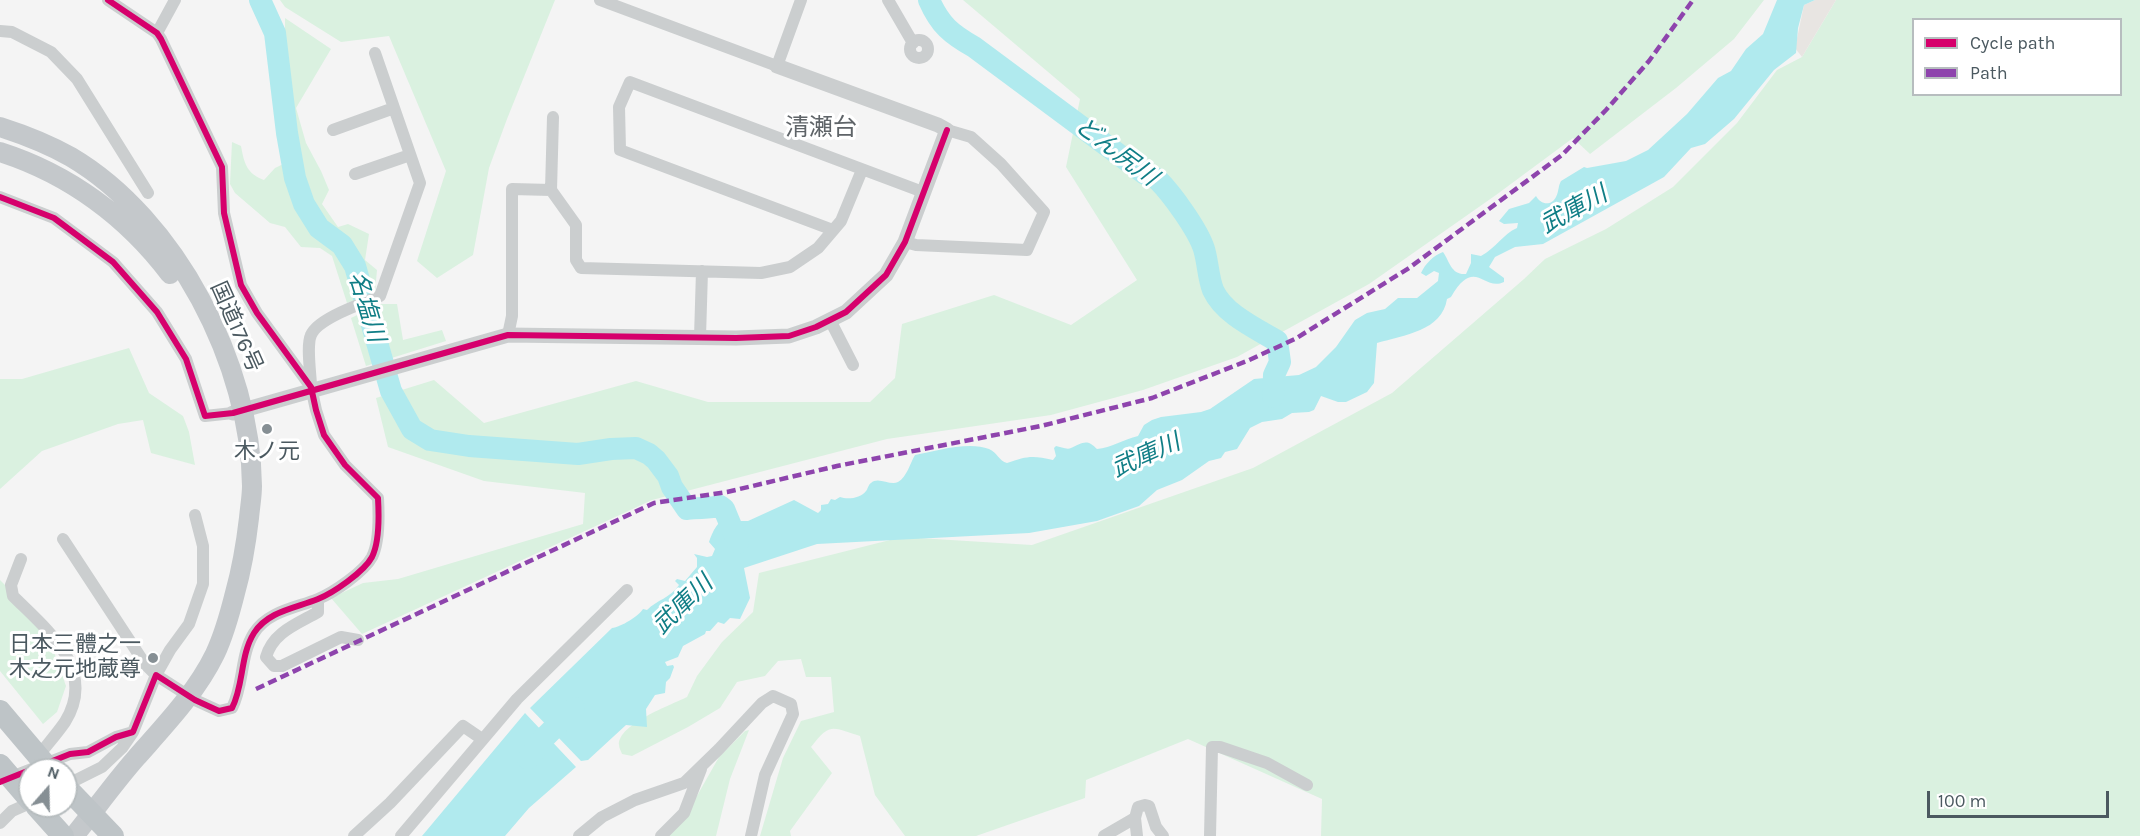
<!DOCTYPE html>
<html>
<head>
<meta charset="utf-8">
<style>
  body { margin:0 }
  #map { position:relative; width:2140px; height:836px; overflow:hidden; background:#f4f4f4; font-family:Karla,sans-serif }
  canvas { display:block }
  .legend { position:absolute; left:1912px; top:18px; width:210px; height:78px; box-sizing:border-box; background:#fff; border:2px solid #b7bdbf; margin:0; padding:8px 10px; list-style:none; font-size:18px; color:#4b5960 }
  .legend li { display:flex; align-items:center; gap:12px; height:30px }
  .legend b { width:30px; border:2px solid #b7bdbf }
  .north { position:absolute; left:18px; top:758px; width:60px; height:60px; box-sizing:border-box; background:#fff; border:2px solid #b7bdbf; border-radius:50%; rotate:20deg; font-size:16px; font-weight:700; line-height:24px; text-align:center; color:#4b5960 }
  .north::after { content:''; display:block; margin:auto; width:21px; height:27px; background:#868f94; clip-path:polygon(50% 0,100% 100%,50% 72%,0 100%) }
  .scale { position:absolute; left:1927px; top:791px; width:182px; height:27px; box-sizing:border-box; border:3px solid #4b5960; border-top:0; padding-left:8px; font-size:18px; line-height:21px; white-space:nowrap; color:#4b5960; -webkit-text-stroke:4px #fff; paint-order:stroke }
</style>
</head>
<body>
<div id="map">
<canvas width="2140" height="836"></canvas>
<ul class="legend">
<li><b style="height:8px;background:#d6006c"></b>Cycle path</li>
<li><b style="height:8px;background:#8e44ad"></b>Path</li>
</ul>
<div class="north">N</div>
<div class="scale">100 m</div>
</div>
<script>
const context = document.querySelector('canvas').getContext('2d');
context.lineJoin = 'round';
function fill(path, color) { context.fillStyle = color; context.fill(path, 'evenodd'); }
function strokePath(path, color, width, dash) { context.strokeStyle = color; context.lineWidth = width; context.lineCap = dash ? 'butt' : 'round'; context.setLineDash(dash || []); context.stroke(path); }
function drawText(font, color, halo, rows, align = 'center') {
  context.font = font + ' Karla,"Noto Sans JP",sans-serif'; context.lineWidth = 6; context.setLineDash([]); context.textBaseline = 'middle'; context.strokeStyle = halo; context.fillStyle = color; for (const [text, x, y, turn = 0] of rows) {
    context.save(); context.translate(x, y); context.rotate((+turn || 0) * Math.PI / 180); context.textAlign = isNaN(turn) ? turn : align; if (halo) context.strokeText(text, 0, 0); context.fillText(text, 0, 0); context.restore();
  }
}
const green = new Path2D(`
  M 280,0 L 555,0 L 507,119 L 489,168 L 473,255 L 437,278 L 417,261 L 446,171 L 389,36 L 341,42 L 285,7 Z
  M 963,0 L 1764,0 L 1734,39 L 1676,88 L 1590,154 L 1573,138 L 1496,195 L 1369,284 L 1237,357 L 1143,390 L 1051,415 L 887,439 L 652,500 L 362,634 L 331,598 L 363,583 L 398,579 L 583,524 L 585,493 L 484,481 L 388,447 L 376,398 L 434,380 L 484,423 L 636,381 L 708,402 L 870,402 L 895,378 L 902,324 L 994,295 L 1071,325 L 1137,280 L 1066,167 L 1080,99 Z
  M 1836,0 L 2140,0 L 2140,836 L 1321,836 L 1322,799 L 1188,739 L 1086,780 L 1085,798 L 976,836 L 905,836 L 875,795 L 860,736 C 832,727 830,722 811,747 L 832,773 L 790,831 L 791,836 L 760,836 L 783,758 L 801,721 L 834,712 L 831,677 L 806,677 L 801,659 L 778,661 L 765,676 L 737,682 L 720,708 L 688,727 L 632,756 L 622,754 C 621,751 619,748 619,745 C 618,724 671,705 687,697 L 697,676 L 722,642 L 753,612 L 759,573 L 902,537 L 1032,545 L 1253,468 L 1392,393 L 1524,279 L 1545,259 L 1606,229 L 1673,187 L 1737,123 L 1777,70 L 1802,57 ZM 1914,20 L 2120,20 L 2120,94 L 1914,94 Z
  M 285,18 L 331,49 L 296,108 L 306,143 L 321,171 L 329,190 L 322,204 L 338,227 L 348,224 L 369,234 L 365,260 L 377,270 L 375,293 L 347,303 L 332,256 L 320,248 L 301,247 L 285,227 L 270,223 L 235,193 L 230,184 L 232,142 L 241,146 C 244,163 247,174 264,180 L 275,168 L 300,156 L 290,111 L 285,64 Z
  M 380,304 L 397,304 L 403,340 L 442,330 L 446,341 L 366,366 L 351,318 Z
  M 129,348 L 149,393 L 183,416 L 189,432 L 195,465 L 151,453 L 143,420 L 118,424 L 42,451 L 0,489 L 0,379 L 22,379 Z
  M 0,580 L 44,624 L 66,686 L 57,712 L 43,724 L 0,671 Z
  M 749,730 L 730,779 L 716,836 L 666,836 L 689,810 L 719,757 L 745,731 Z`);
const sand = new Path2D(`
  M 1815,0 L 1836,0 L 1802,57 L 1795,48 L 1804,5 Z`);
const water = new Path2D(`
  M 1777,0 L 1815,0 L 1804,5 L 1798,28 L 1796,53 L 1774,70 L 1734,119 L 1705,144 L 1691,148 L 1664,177 L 1543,244 L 1515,247 L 1495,257 L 1489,267 L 1504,278 L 1504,282 C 1483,292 1475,256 1451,297 L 1447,299 C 1442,331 1404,335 1377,343 L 1374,383 L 1367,392 L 1346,402 L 1338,402 L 1321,396 L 1314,410 L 1309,412 L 1292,413 L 1282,419 L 1262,422 L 1250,428 L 1237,449 L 1225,452 L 1221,458 L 1209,461 L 1182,480 L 1157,490 L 1139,506 L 1097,521 L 1029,533 L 817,544 L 744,568 L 750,598 L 740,619 L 730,618 L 724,624 L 718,622 L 710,631 L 706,631 L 705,634 L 683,646 L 678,657 L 665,662 L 667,666 L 673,665 L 674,667 L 670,678 L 666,682 L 665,693 L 655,695 L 646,709 L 647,727 L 626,725 L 588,760 L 581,761 L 530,708 L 612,628 C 621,627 639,616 643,609 L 647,610 C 657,600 670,598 679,585 L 675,581 L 677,579 L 685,581 L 697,567 L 697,558 L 694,554 L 707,557 L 712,556 L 715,549 L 709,542 C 712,532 719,519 729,515 L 738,521 L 748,521 L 794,500 L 818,513 L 821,510 L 821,505 L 828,504 L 831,499 L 835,500 L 840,497 C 848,500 861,498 866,491 C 868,489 868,485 871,483 C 878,476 890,486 898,482 C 907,477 910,463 915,455 C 935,451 969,441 989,449 C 997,452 999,461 1007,463 C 1026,456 1033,455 1053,460 L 1056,456 L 1054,448 L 1056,446 C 1061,447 1067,450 1071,448 C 1082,443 1087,438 1097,449 C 1111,448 1124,439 1138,436 L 1144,425 L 1152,420 L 1161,417 L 1201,412 L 1210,409 L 1254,379 L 1299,375 L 1316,367 L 1336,347 L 1355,320 L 1367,313 L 1385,309 L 1398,298 L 1417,298 L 1438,281 L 1439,273 L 1434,271 L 1426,276 L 1421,273 C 1425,264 1434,255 1443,252 C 1450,262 1451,275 1466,274 L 1471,263 L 1471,254 L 1481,256 C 1496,248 1503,234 1517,228 L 1518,223 L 1504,224 L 1499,221 L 1509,209 L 1529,203 L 1536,196 C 1540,204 1551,207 1556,197 C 1559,191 1558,186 1561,181 L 1584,167 L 1587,168 L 1626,161 L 1648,150 L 1687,114 L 1718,78 L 1731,71 L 1746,49 L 1763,34 Z
  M 525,713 L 576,767 L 529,808 L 505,836 L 422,836 Z`);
const river = new Path2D(`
  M 260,0 L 275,33 L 287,133 L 295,178 L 304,204 L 319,228 L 342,245 L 355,266 L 391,391 L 412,429 L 430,440 L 469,446 L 578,454 L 611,449 L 636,448 L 649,454 L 656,460 L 668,476 L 672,487 L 687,509 C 698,507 709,509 720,506 L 724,509 L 738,543
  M 929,0 C 940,25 951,34 974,47 L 1145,174 C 1149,175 1154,177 1158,180 C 1172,194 1198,230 1204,249 C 1208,262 1208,277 1213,290 C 1224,314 1255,328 1277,341 L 1280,362 L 1274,375 L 1273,397
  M 528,759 L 544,738 L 574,708`);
const minor = new Path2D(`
  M 600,0 L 777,66 L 801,0
  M 888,0 L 913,43
  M 0,31 L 12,32 L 51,52 L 77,79 L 148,193
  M 157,33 L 175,0
  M910 49a9 9 0 1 1 18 0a9 9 0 1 1-18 0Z
  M 333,130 L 394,108
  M 355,174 L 410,155
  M 551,190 L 553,117
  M 0,197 L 54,218 L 113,262 L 157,312 L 186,359 L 205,416 L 233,413
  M 833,230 L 620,150 L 619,107 L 630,82 L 923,192
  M 905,242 L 916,245 L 1027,250 L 1044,212 L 1001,164 L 971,137 L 947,130
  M 830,320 L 853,365
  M 508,335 L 512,316 L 512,189 L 551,190 L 576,225 L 576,260 L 581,268 L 761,273 L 790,267 L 818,248 L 841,221 L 862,170
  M 700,337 L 702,271
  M 311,387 C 311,374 306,346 311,335 C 318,318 364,303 380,296 L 420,183 L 375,53
  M 63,539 L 145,664 L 156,675 L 170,650 L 189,624 L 203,584 L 203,546 L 195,515
  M 21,559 L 11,585 L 13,596 C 46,629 98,669 65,722 C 56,735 45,747 36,759
  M 318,599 L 318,612 C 297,624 273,632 266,657 L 274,666 L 282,666 L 341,637 L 358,640
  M 6,779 L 70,754 L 88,752 L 116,737 L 133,732 L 156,675 L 195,700 L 219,711 L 232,708 C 244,685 240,655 254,633 C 268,611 296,608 318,599 C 333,593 364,572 372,557 C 380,541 379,515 378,498 L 345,465 L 324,435 L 316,410 L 311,387 L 257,313 L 241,285 L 224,213 L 222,167 L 161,39 L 157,33 L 108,0
  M 66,785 L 102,767 L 122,748 L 133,732
  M 0,823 L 12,811 L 30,803
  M 354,836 L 390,803 L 463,726 L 482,739
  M 401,836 L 517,699 L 627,590
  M 579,836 L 602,817 L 635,800 L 684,783 L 719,749 L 762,703 L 773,696 L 791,704 L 793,714 L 765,775 L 751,836
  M 661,836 L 684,813 L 701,769
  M 1104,836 L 1135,818
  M 1137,836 L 1135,818 L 1138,807 L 1145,805 L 1149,806 L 1156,827 L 1163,836
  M 1210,836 L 1212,747 L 1220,747 L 1267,763 L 1307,785`);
const tertiary = new Path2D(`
  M 233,413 L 508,335 L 736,338 L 789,336 L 816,327 L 846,312 L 886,275 L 905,242 L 947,130 L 938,125 L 777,66`);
const trunk = new Path2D(`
  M 0,127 C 25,135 48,144 71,157 C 176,219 251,365 252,486 C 252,496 250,507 249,518 C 246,544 242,568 235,593 C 230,613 224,635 215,654 C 196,693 165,725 136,758 C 114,783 95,810 74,836
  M 0,152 C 69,174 127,217 170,274`);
const motorway = new Path2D(`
  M 0,711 L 50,770
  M 0,765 L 30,800
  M 66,787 L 113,836
  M 36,806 L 63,836`);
const quiet = new Path2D(`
  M 256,689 L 654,503 L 727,492 L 837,466 L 1041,426 L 1152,398 L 1247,361 L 1295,339 L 1409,268 L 1562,155 L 1606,110 L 1649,61 L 1693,0`);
const cycleway = new Path2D(`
  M 0,197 L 54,218 L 113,262 L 157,312 L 186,359 L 205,416 L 233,413 L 508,335 L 736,338 L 789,336 L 816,327 L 846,312 L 886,275 L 905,242 L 947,130
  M 0,782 L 70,754 L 88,752 L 116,737 L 133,732 L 156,675 L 195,700 L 219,711 L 232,708 C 244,685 240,655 254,633 C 268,611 296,608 318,599 C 333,593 364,572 372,557 C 380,541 379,515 378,498 L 345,465 L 324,435 L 316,410 L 311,387 L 257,313 L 241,285 L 224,213 L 222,167 L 161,39 L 157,33 L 108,0`);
const markers = [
  [267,429,6,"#868f94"],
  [153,658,6,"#868f94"]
];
const streetNames = [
  ["国道176号",236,327,66]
];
const poiNames = [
  ["木ノ元",267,452],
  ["日本三體之一",141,645,"right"],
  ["木之元地蔵尊",141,670,"right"]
];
const neighbourhoodNames = [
  ["清瀬台",821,128]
];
const waterNames = [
  ["どん尻川",1116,152,37],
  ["武庫川",1574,210,-29],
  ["名塩川",366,307,73],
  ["武庫川",1146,456,-24],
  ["武庫川",683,605,-44]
];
fill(green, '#daf1e0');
fill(sand, '#e8e5e2');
fill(water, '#b0eaee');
strokePath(river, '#b0eaee', 22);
strokePath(minor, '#cbcecf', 12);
strokePath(tertiary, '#cbcecf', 15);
strokePath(trunk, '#c4c8cb', 20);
strokePath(motorway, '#bec4c7', 22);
strokePath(quiet, '#8e44ad', 4.5, [9, 4.5]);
strokePath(cycleway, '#d6006c', 6);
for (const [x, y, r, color] of markers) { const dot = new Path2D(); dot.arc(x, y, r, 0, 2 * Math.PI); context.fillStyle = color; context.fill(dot); strokePath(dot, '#fff', 2); }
drawText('22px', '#4b5960', '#fff', streetNames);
drawText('22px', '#4b5960', '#fff', poiNames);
drawText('24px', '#5f6468', '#fff', neighbourhoodNames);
drawText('italic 24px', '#107e86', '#fff', waterNames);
</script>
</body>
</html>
